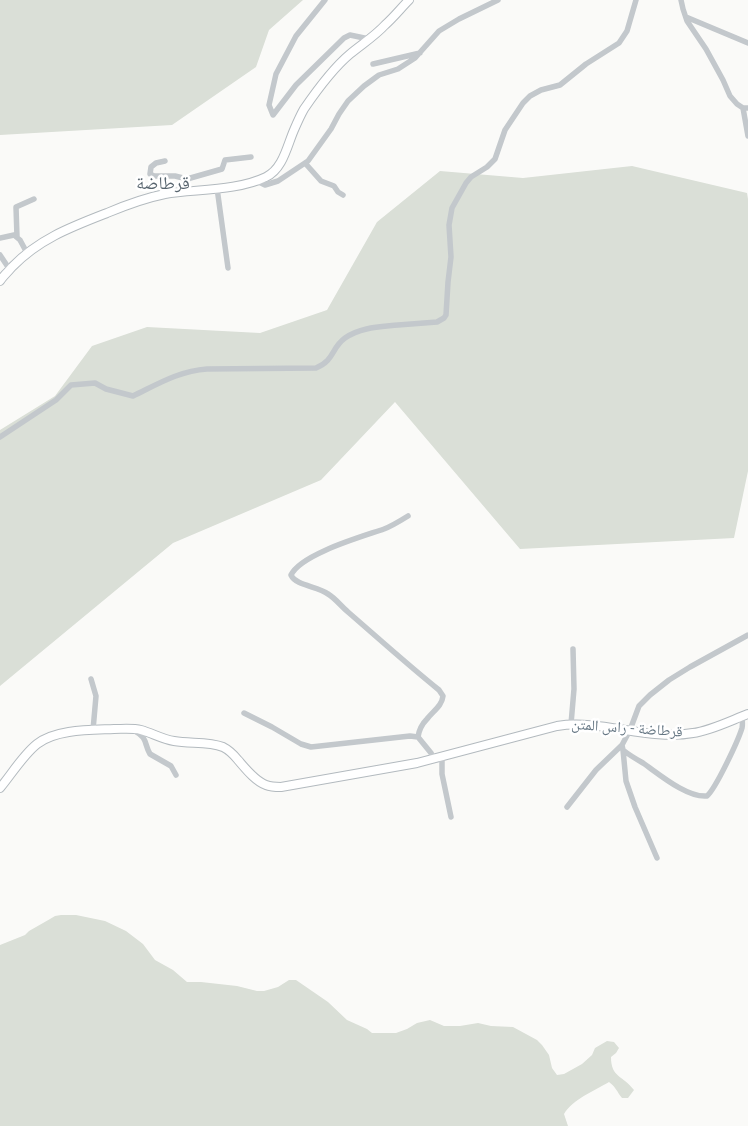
<!DOCTYPE html>
<html>
<head>
<meta charset="utf-8">
<style>
  body { margin:0 }
  canvas { display:block; background:#fafaf8 }
</style>
</head>
<body>
<canvas width="748" height="1126"></canvas>
<script>
const context = document.querySelector('canvas').getContext('2d');
context.lineJoin = 'round';
function fill(path, color) { context.fillStyle = color; context.fill(path, 'evenodd'); }
function strokePath(path, color, width, dash) { context.strokeStyle = color; context.lineWidth = width; context.lineCap = dash ? 'butt' : 'round'; context.setLineDash(dash || []); context.stroke(path); }
function drawText(font, color, halo, rows, align = 'center') {
  context.font = font + ' Roboto,"Noto Naskh Arabic",sans-serif'; context.lineWidth = 5; context.setLineDash([]); context.textBaseline = 'middle'; context.strokeStyle = halo; context.fillStyle = color; for (const [text, x, y, turn = 0] of rows) {
    context.save(); context.translate(x, y); context.rotate((+turn || 0) * Math.PI / 180); context.textAlign = isNaN(turn) ? turn : align; if (halo) context.strokeText(text, 0, 0); context.fillText(text, 0, 0); context.restore();
  }
}
const green = new Path2D(`
  M 0,0 L 303,0 L 269,30 L 256,67 L 172,125 L 0,135 Z
  M 632,166 L 747,193 L 748,199 L 748,471 L 734,538 L 520,549 L 395,402 L 321,480 L 173,543 L 0,686 L 0,430 L 55,396 L 92,346 L 147,327 L 260,333 L 327,310 L 377,222 L 440,171 L 523,178 Z
  M 61,915 L 76,915 L 105,921 L 126,931 L 143,944 L 155,960 L 173,970 L 187,982 L 201,982 L 237,986 L 257,991 L 264,991 L 278,987 L 289,980 L 296,980 L 328,1002 L 347,1020 L 367,1029 L 372,1033 L 396,1033 L 407,1029 L 417,1023 L 430,1020 L 444,1026 L 460,1026 L 478,1023 L 491,1026 L 513,1027 L 537,1040 L 542,1045 L 549,1055 L 552,1068 L 557,1075 L 564,1074 L 582,1064 L 592,1055 L 595,1048 L 607,1041 L 614,1042 L 619,1048 L 616,1053 L 611,1057 C 611,1078 623,1075 634,1090 L 628,1098 L 622,1098 C 617,1092 616,1087 609,1082 C 594,1091 573,1099 564,1114 L 568,1126 L 0,1126 L 0,945 L 25,935 L 29,931 L 50,919 L 55,916 Z`);
const street = new Path2D(`
  M 325,0 L 296,36 L 276,74 L 269,105 L 273,115 L 296,85 L 344,38 L 350,35 L 369,39
  M 681,0 L 683,9 L 687,21 L 706,49 L 723,80 L 730,96 L 737,104 L 743,108 L 748,108
  M 686,17 L 748,43
  M 373,64 L 420,53
  M 743,108 L 748,136
  M 165,161 L 156,163 L 151,167 L 150,174 L 154,176 L 175,176 L 187,179 L 188,184 L 187,192
  M 305,163 L 321,181 L 334,186 L 338,192 L 343,195
  M 187,179 L 222,169 L 225,160 L 251,157
  M 257,181 L 265,185 L 278,181 L 308,161 L 331,129 L 339,114 L 348,101 L 364,86 L 379,75 L 398,69 L 415,58 L 439,31 L 459,19 L 498,0
  M 217,188 L 228,268
  M 17,237 L 16,207 L 34,199
  M 0,238 L 14,235 L 20,240 L 27,253
  M 0,255 L 10,270
  M 0,437 L 56,400 L 71,385 L 95,383 L 106,389 L 133,396 C 158,384 179,371 207,369 L 316,368 C 335,360 331,348 345,338 C 361,327 380,327 398,325 C 411,324 424,323 437,322 L 444,318 L 446,315 L 448,282 L 451,257 L 449,225 L 452,208 L 466,183 L 471,177 L 487,167 L 495,159 L 505,130 L 523,103 L 530,96 L 541,90 L 560,85 L 586,64 L 619,43 L 627,31 L 636,0
  M 408,516 C 400,521 392,526 384,529 C 361,537 301,554 291,575 C 296,586 318,586 328,594 C 335,598 341,606 348,612 C 378,638 408,665 439,690 L 443,696 C 442,706 433,711 427,719 C 422,724 419,730 418,737
  M 91,679 L 96,696 L 93,730
  M 244,713 L 272,727 L 301,744 L 311,747 L 410,736 L 418,737 L 431,753 L 434,759
  M 742,716 C 742,720 743,724 742,728 C 738,741 716,788 707,796 C 687,798 659,774 643,763 C 636,759 629,755 623,750 L 622,745 L 630,730 L 639,706 L 650,695 L 669,680 L 690,667 L 748,635
  M 571,724 L 574,689 L 573,649
  M 135,731 C 148,738 144,744 150,754 L 171,766 L 176,775
  M 623,750 L 626,781 L 635,807 L 657,858
  M 442,757 L 442,774 L 451,817
  M 567,807 L 596,770 L 622,745`);
const secondary = new Path2D(`
  M 0,281 C 3,276 8,272 12,267 C 39,239 71,227 107,213 C 126,205 145,198 165,194 C 196,189 237,191 266,177 C 283,169 287,146 294,130 C 297,123 300,116 304,109 C 317,90 332,69 350,54 C 362,44 375,36 385,25 C 394,17 401,8 409,0
  M 0,788 C 11,775 23,755 37,744 C 56,729 91,730 114,729 C 123,729 133,728 141,730 C 152,733 162,739 174,741 C 190,744 208,741 223,747 C 229,750 234,755 238,760 C 245,768 255,781 266,785 C 271,787 276,787 281,787 L 417,763 L 557,726 C 602,719 648,741 693,733 C 710,731 732,720 748,714`);
const streetNames = [
  ["قرطاضة - راس المتن",627,729,4]
];
const quarterNames = [
  ["قرطاضة",163,184]
];
fill(green, '#dadfd7');
strokePath(secondary, '#b3babf', 10);
strokePath(street, '#c3c8cc', 5.5);
strokePath(secondary, '#fff', 8);
drawText('15px', '#657683', '#fff', streetNames);
drawText('18px', '#57646e', '#fff', quarterNames);
</script>
</body>
</html>
